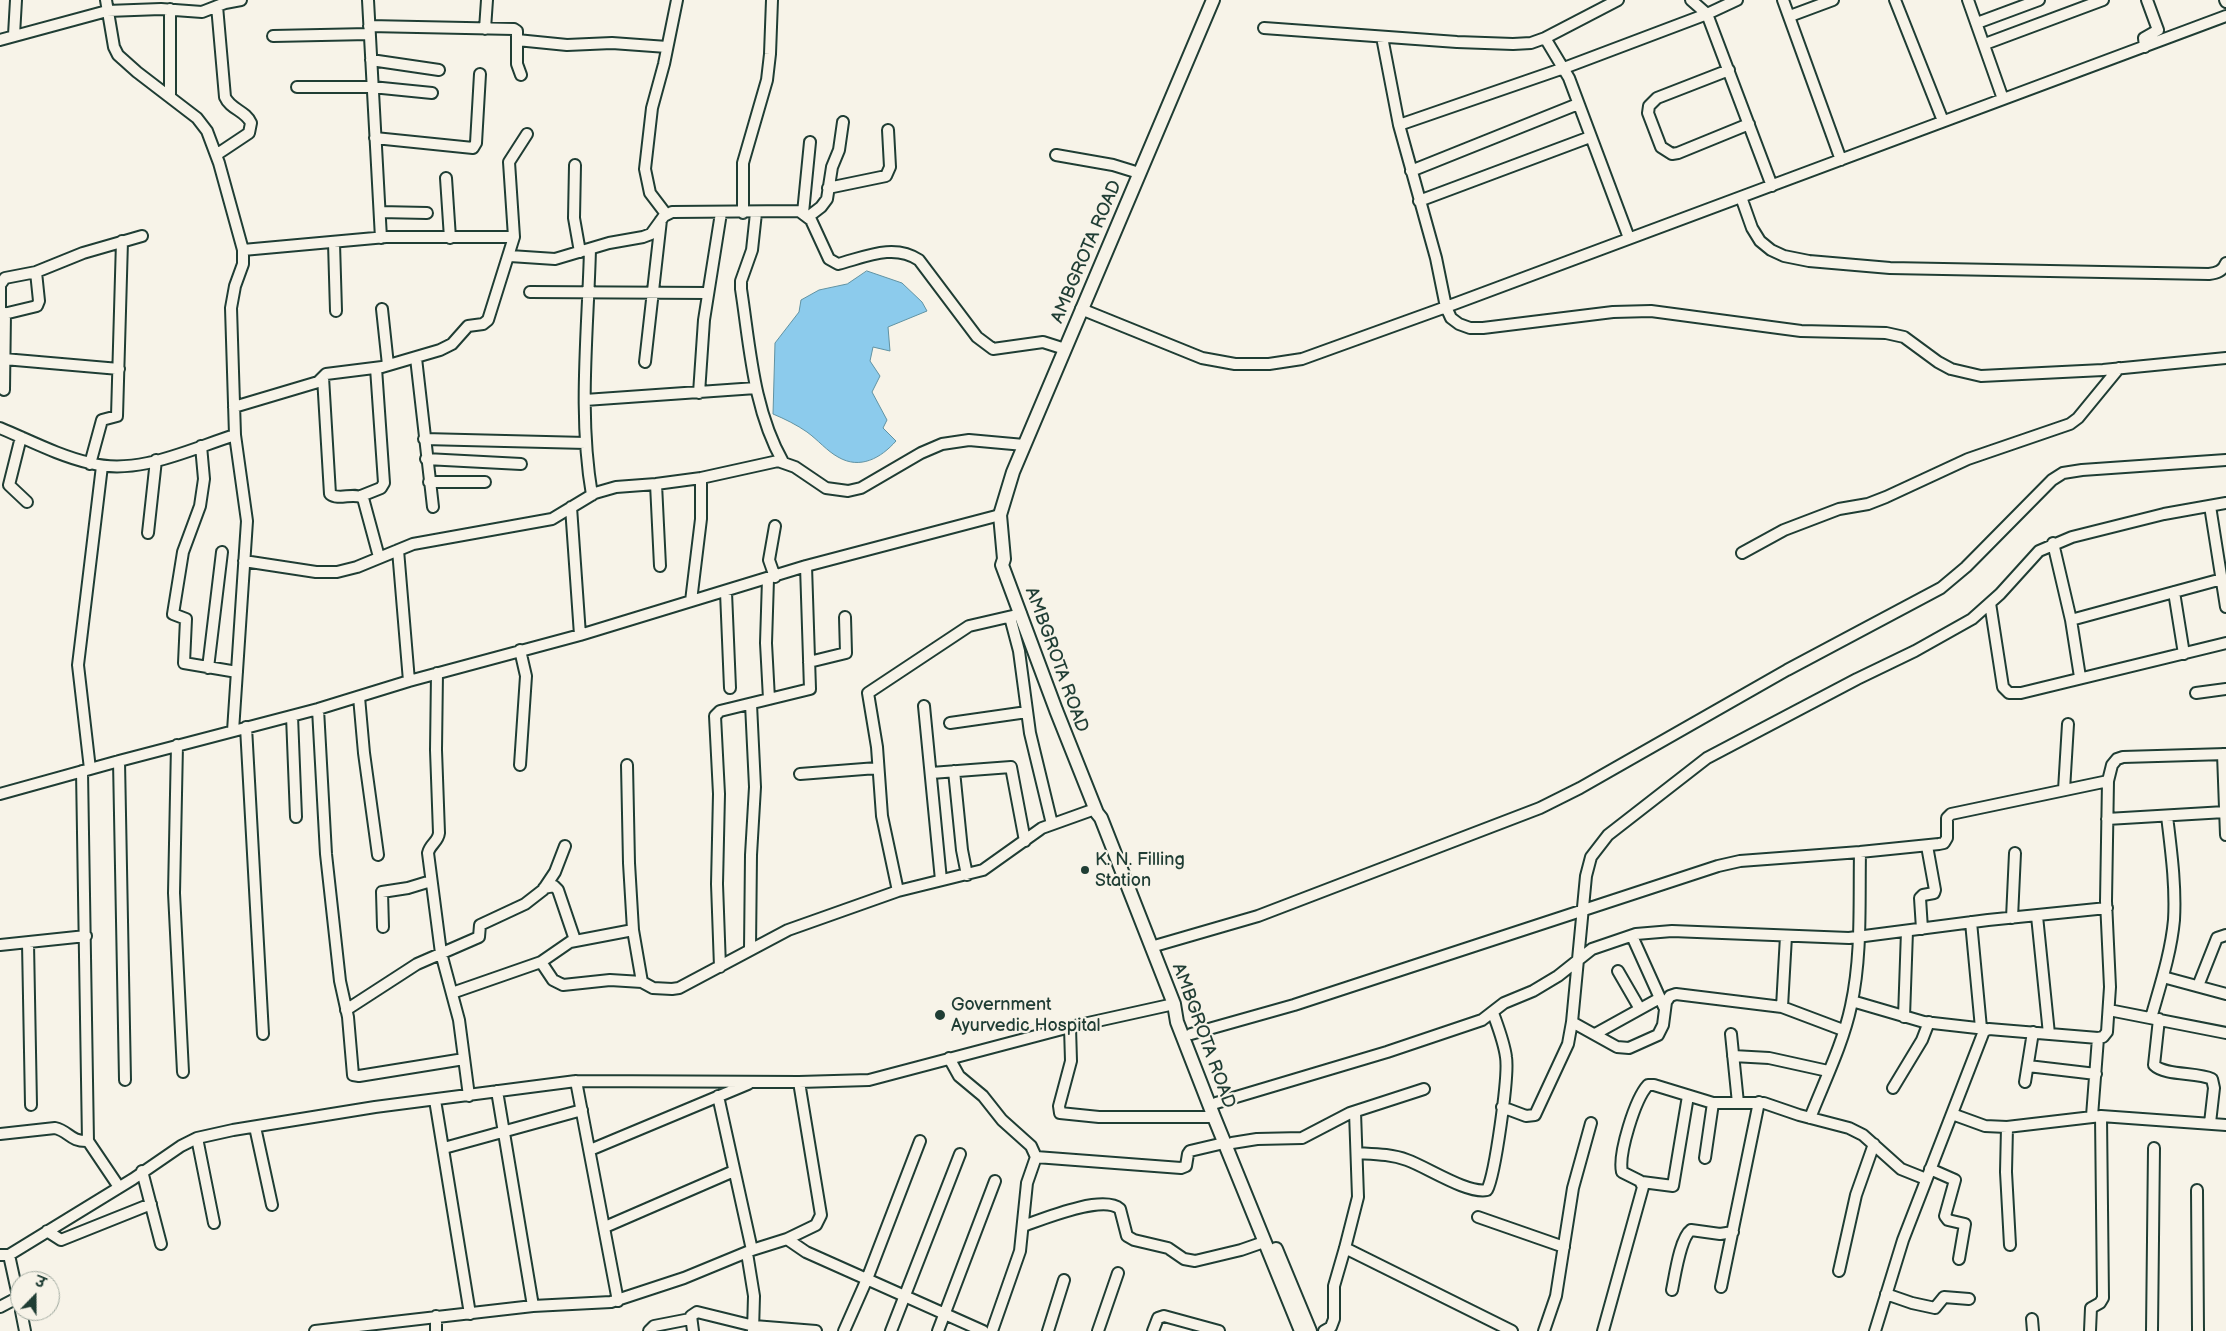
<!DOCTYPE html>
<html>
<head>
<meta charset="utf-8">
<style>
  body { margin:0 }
  #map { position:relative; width:2226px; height:1331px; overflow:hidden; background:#f7f3e8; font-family:"Balsamiq Sans","Playpen Sans Deva",sans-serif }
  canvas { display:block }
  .north { position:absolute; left:10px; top:1271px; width:50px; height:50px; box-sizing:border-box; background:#f7f3e8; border:1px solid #a1aaa0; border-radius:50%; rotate:22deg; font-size:14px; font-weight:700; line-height:20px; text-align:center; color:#1f3d34 }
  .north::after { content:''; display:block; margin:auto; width:18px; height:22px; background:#1f3d34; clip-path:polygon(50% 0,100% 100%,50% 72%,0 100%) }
</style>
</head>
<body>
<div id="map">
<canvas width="2226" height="1331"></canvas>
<div class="north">उ</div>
</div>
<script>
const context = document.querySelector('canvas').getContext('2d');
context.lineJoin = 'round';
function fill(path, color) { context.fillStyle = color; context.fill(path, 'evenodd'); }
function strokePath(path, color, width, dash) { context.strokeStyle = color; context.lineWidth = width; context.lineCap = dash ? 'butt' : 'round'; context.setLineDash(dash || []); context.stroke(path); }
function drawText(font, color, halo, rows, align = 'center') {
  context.font = font + ' "Balsamiq Sans",sans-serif'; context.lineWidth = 4.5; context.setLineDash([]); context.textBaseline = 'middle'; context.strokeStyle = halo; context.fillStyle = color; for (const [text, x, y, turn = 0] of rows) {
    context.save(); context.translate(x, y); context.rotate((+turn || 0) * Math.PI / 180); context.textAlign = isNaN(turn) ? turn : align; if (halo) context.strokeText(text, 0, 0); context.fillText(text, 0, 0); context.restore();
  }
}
const water = new Path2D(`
  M 867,271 L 902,283 L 922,302 L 927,311 L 888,327 L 890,351 L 873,347 L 870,361 L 880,376 L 872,392 L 887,420 L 883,428 L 896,441 C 881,458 860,470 838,457 C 827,451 818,440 807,432 C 797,425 785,419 773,414 L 775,343 L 799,312 L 801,300 L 819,290 L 847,284 Z`);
const minor = new Path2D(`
  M 106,0 L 114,47 L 118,55 L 137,72 L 197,118 L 207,131 L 219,163 L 243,250 L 243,264 L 235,286 L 231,308 L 235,435 L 247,521 L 233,731
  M 368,0 L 381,238
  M 1691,0 L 1707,14 L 1772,186
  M 1783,0 L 1841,160
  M 1895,0 L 1943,121
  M 1968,0 L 2003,99
  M 2225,0 L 2226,2
  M 1790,16 L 1833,0
  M 1977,23 L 2039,0
  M 369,26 L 514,29 L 517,31 L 517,64 L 521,75
  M 1264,28 L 1457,42 L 1513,44 L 1531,43 L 1545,38 L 1618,0
  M 485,29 L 487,0
  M 14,35 L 16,0
  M 273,36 L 369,34
  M 1382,37 L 1399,125 L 1436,258 L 1446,307 L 1451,318 L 1459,324 L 1470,328 L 1483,328 L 1613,312 L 1651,311 L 1801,331 L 1886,333 L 1904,337 L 1938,362 L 1951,369 L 1981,376 L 2103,370 L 2226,358
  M 1545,38 L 1569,78 L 1629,238
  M 0,40 L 107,11 L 161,9 L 202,12 L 225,3 L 241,0
  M 517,40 L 567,45 L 612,43 L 667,47
  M 1985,44 L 2103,0
  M 2145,47 L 2144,38 L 2158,30 L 2147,0
  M 371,60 L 439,70
  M 1729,70 L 1657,98 L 1649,106 L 1648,113 L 1661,147 L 1672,154 L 1678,153 L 1749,124
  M 297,87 L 372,87 L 432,93
  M 170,97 L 170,9
  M 1399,125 L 1564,68 L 1707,14 L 1737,0
  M 375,138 L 473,148 L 476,143 L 480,74
  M 216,155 L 249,133 L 251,123 C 246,111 230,109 225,97 L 217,6
  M 1056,155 L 1113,165 L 1139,173
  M 575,165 L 574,218 L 580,252
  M 1411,171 L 1578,104
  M 446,178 L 450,238
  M 828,188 L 886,176 L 890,167 L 888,130
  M 1741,197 L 1752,228 L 1760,241 L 1771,250 L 1784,256 L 1809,261 L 1890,268 L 2209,274 C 2217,273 2223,271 2226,263
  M 1419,201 L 1590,137
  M 380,212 L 427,213
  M 743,213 L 743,163 L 767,80 L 770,54 L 772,0
  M 756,213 L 752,250 L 741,281 L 741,289 C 750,347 753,409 783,462
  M 803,213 L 810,142
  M 666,214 L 650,193 L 645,169 L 652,108 L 664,64 L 677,0
  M 808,217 L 821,207 L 827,199 L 832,167 L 839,150 L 843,122
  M 334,243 L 336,311
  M 590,249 C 588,331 578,414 592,495
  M 243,250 L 386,237 L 514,237
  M 510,256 L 555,259 L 609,243 L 643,237 L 651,234 L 664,216 L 672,212 L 799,211 L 811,220 L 829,259 L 838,264 C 865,257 894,243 919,260 L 977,337 L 993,349 L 1043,342 L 1065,349
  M 36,272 L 39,301 L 37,306 L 0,315 L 0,285 L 5,278 L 36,272 L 83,253 L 142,236
  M 530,292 L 707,293
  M 382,309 L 388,365
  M 1081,309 L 1202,358 L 1235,364 L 1269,364 L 1302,359 L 1446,307 L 2226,16
  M 416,358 L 433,507
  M 4,359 L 119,369
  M 645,362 L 661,220
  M 323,377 L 330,494 C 339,501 353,492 363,498 L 379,557
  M 4,390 L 5,313
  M 699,393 L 704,320 L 721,213
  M 585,400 L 756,388
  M 234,407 L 318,382 L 326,374 L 382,367 L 440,350 L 452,344 L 468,326 L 483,324 L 488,320 L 514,237 L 509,162 L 527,134
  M 0,428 C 29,440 59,456 90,463 C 138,476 190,449 235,435
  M 21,437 L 9,485 L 27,502
  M 424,439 L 586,443
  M 201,446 L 204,479 L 200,506 L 183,552 L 173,614 L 186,619 L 184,663 L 237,672
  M 426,459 L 521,464
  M 90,464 L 102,420 L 117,416 L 122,241
  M 429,482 L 485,482
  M 656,484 L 660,566
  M 361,496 L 381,488 L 384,483 L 376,368
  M 2210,506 L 2226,607
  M 571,507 L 580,635
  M 775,526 L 769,560 L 775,577
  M 148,533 L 156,460
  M 2053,543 L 2071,620 L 2080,677
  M 398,550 L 409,681
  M 1742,553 L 1784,530 L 1839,509 L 1868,504 L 1886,497 L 1968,459 L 2070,424 L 2078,418 L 2119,368
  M 244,561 L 316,572 L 337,572 L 357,567 L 413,544 L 552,519 L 595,493 L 616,487 L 656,484 L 701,478 L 778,461 L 795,467 L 826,488 L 848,491 L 861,488 L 921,453 L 942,444 L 969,440 L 1024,445
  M 768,579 L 766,643 L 769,699
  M 726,592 L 730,688
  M 2174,592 L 2184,654
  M 691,601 L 701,519 L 701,478
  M 1990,603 L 2003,687 L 2009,693 L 2021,693 L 2226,643
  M 1021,614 L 969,626 L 868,693 L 877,747 L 882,816 L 898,891 L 983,870 L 1042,828 L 1095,809
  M 1010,617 L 1019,651 L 1030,733 L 1052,824
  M 2071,620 L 2222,579
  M 809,662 L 846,653 L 845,617
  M 208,668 L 222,552
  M 437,673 L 436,750 L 439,833 C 438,842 430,844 428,853 L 441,953 L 459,1020 L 469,1096
  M 2196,693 L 2226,689
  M 359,697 L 364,753 L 378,855
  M 924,706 L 941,880
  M 318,709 L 326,854 L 340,981 L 348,1017 L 353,1075 L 359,1076 L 464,1059
  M 292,716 L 296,817
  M 950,723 L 1027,712
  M 246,727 L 263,1034
  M 177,745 L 174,893 L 183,1072
  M 2223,754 L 2226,835
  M 119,761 L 125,1080
  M 520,765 L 526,676 L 520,650
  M 627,765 L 629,863 L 633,930
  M 90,769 L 78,665 L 102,466
  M 82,771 L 88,1141 L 119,1187
  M 954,771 L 962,850 L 967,875
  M 931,773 L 1011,767 L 1025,841
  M 800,774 L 877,768
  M 2064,790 L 2068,724
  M 0,794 L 119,761 L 318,709 L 409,681 L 580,635 L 806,566 L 1000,515
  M 2107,819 L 2225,812
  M 544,888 L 554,886 L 558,890 L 575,940
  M 2037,916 L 2049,1034
  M 2012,918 L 2015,853
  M 1971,922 L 1981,1028
  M 383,927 L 382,892 L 408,888 L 431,881
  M 1922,929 L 1920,898 L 1923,895 L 1934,893 L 1935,890 L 1927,846
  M 1632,936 L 1664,1007
  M 28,943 L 31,1105
  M 0,945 L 86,936
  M 1151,947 L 1258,916 L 1540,808 L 1580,788 L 1787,670 L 1941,588 L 1966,567 L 2052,480 L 2063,473 L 2082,470 L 2226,460
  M 750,949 L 751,855 L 755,787 L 751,704
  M 541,962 L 553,980 L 563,985 L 610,980 L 642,982
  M 720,967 L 717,884 L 719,794 L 715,716 L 720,711 L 810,689 L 806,566
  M 1618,971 L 1640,1009
  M 2163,977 L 2226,994
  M 2198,986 L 2217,938 L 2226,935
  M 452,993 L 541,962 L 570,942 L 633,930 L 642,982 L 653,988 L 672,989 L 679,988 L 788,930 L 898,891
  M 1852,1001 L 1924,1022 L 1986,1029
  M 1782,1007 L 1786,936
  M 346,1010 L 417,964 L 479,937 L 480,925 L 525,904 L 543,890 L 555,872 L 565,846
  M 2109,1010 L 2226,1033
  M 1904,1017 L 1907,931
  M 2151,1018 C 2160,986 2171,953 2174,920 C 2176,885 2171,850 2167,816
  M 2159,1019 L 2154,1065 C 2165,1076 2197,1072 2212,1079 L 2214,1088 L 2210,1123
  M 1572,1022 L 1617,1047 L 1629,1048 L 1658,1035 L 1663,1025 L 1666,1002 L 1670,996 L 1676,994 L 1782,1007 L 1843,1030
  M 1070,1027 L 1071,1061 L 1059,1106 L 1060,1113 L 1099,1117 L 1214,1117
  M 1191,1034 L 1294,1005 L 1718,866 L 1740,861 L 1860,852 L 1939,844 L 1944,843 L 1947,838 L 1947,818 L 1951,814 L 2108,781
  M 1595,1034 L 1660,998
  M 1731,1034 L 1738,1103
  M 1733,1056 L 1769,1058 L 1828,1071
  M 949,1058 L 959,1076 L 983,1096 L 1002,1120 L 1031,1146 L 1036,1157
  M 2028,1066 L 2096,1074
  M 576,1081 L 618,1301
  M 799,1082 L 821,1215 L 816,1225 L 787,1239 L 806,1252 L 983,1331
  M 2025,1082 L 2033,1032
  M 1893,1088 L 1922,1040 L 1929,1022
  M 497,1091 L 533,1306
  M 718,1096 L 752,1250
  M 435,1100 L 470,1314
  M 1216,1103 L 1387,1052 L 1482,1020 L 1504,1003 L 1533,991 L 1558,976 L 1592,949 L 1636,934 L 1672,931 L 1849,938 L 1988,920 L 2107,908
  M 1502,1107 L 1526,1116 L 1535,1115 L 1568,1044 L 1572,1022 L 1586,876 L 1591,857 L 1608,835 L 1707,758 L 1857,679 L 1915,651 L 1972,619 L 2000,594 L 2039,551 L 2072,537 L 2164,514 L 2226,503
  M 1952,1114 L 1985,1126 L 2007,1127 L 2101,1116 L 2226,1125
  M 2092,1116 L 2098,1038
  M 1810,1118 C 1824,1082 1843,1044 1851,1006 C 1862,956 1859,903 1860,852
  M 255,1127 L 272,1205
  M 2007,1127 L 2006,1172 L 2010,1245
  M 0,1134 L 55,1128 C 69,1131 70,1142 88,1141
  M 197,1138 L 214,1223
  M 1232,1143 L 1257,1139 L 1302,1138 L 1350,1113 L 1424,1089
  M 444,1148 L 582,1110
  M 590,1150 L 748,1084
  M 1357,1153 C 1374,1154 1391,1154 1407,1160 C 1427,1167 1467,1194 1487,1190 C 1495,1175 1509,1076 1506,1057 C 1504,1042 1498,1027 1493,1013
  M 1705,1158 L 1713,1103
  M 1930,1169 L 1955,1180 L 1945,1216 L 1948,1220 L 1965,1224 L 1959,1259
  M 142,1171 L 161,1244
  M 1642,1182 L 1673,1186 L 1688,1096
  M 2197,1190 L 2198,1331
  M 1478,1217 L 1564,1247
  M 1023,1226 C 1043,1219 1103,1194 1120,1209 L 1127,1236 L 1134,1240 L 1168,1248 L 1184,1259 L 1195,1261 L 1241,1250 L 1264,1242
  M 605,1227 L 734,1171
  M 47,1231 L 61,1240 L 151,1204
  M 1345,1248 L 1512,1331
  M 747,1253 L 754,1296 L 753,1331
  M 0,1255 L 9,1255 L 133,1179 L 181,1146 L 197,1138 L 233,1130 L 375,1107 L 576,1081 L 799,1082 L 869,1080 L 1070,1027 L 1174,1004
  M 9,1255 L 20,1305
  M 1839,1271 L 1856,1195 L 1874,1144
  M 1721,1287 L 1759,1102
  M 1672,1290 C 1675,1276 1680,1238 1691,1230 L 1720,1234 L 1733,1232
  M 1886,1294 L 1912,1303 L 1935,1308 L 1944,1297 L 1969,1299
  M 0,1307 L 19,1297
  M 21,1311 L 25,1331
  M 436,1316 L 436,1331
  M 2032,1319 L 2033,1331
  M 315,1331 L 533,1306 L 611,1302 L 684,1278 L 752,1250 L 787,1239
  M 649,1331 L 654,1326 L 690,1319
  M 693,1331 L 691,1316 L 697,1312 L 754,1326 L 816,1331
  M 844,1331 L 867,1279 L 920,1141
  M 891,1331 L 960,1154
  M 938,1331 L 995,1181
  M 992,1331 L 1020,1251 L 1027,1183 L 1036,1157 L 1181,1168 L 1186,1166 L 1188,1154 L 1190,1151 L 1224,1143
  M 1048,1331 L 1064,1280
  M 1098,1331 L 1118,1273
  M 1153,1331 L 1158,1318 L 1164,1316 L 1219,1331
  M 1324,1331 L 1331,1327 L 1334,1319 L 1334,1286 L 1345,1248 L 1358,1197 L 1355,1112
  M 1544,1331 L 1556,1296 L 1573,1188 L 1591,1123
  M 1603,1331 L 1643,1187 L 1640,1181 L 1622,1172 C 1618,1154 1635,1099 1648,1085 L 1654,1085 L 1713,1103 L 1764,1103 L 1799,1115 L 1849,1128 L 1863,1135 L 1901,1169 L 1926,1179
  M 1875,1331 L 1903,1240 L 1984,1031 L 1989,1029 L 2098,1038 L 2103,1037 L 2107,1032 L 2110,987 L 2106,901 L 2108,781 L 2112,765 L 2117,759 L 2123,757 L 2226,754
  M 2090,1331 L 2091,1308 L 2100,1303 L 2103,1298 L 2101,1116
  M 2152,1331 L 2154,1148`);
const major = new Path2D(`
  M 1213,0 L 1013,472 L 1000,515 L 1004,559 L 1002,565 L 1056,710 L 1097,813 L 1101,818 L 1174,1004 L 1177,1022 L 1214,1117 L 1301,1331
  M 1276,1249 L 1310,1331`);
const markers = [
  [1085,870,5,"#1f3d34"],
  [940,1015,6,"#1f3d34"]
];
const streetNames = [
  ["AMBGROTA ROAD",1087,252,-67],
  ["AMBGROTA ROAD",1056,660,70],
  ["AMBGROTA ROAD",1203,1036,70]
];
const poiNames = [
  ["K. N. Filling",1095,860],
  ["Station",1095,881],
  ["Government",951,1005],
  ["Ayurvedic Hospital",951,1026]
];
fill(water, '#8ccbec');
strokePath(water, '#6092a2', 1);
strokePath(minor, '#1f3d34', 14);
strokePath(major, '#1f3d34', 16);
strokePath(minor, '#f7f3e8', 10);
strokePath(major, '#f7f3e8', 12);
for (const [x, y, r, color] of markers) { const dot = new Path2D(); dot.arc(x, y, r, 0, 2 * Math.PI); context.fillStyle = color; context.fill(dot); strokePath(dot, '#f7f3e8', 2); }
drawText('18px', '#1f3d34', '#f7f3e8', streetNames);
drawText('18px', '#1f3d34', '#f7f3e8', poiNames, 'left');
</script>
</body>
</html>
